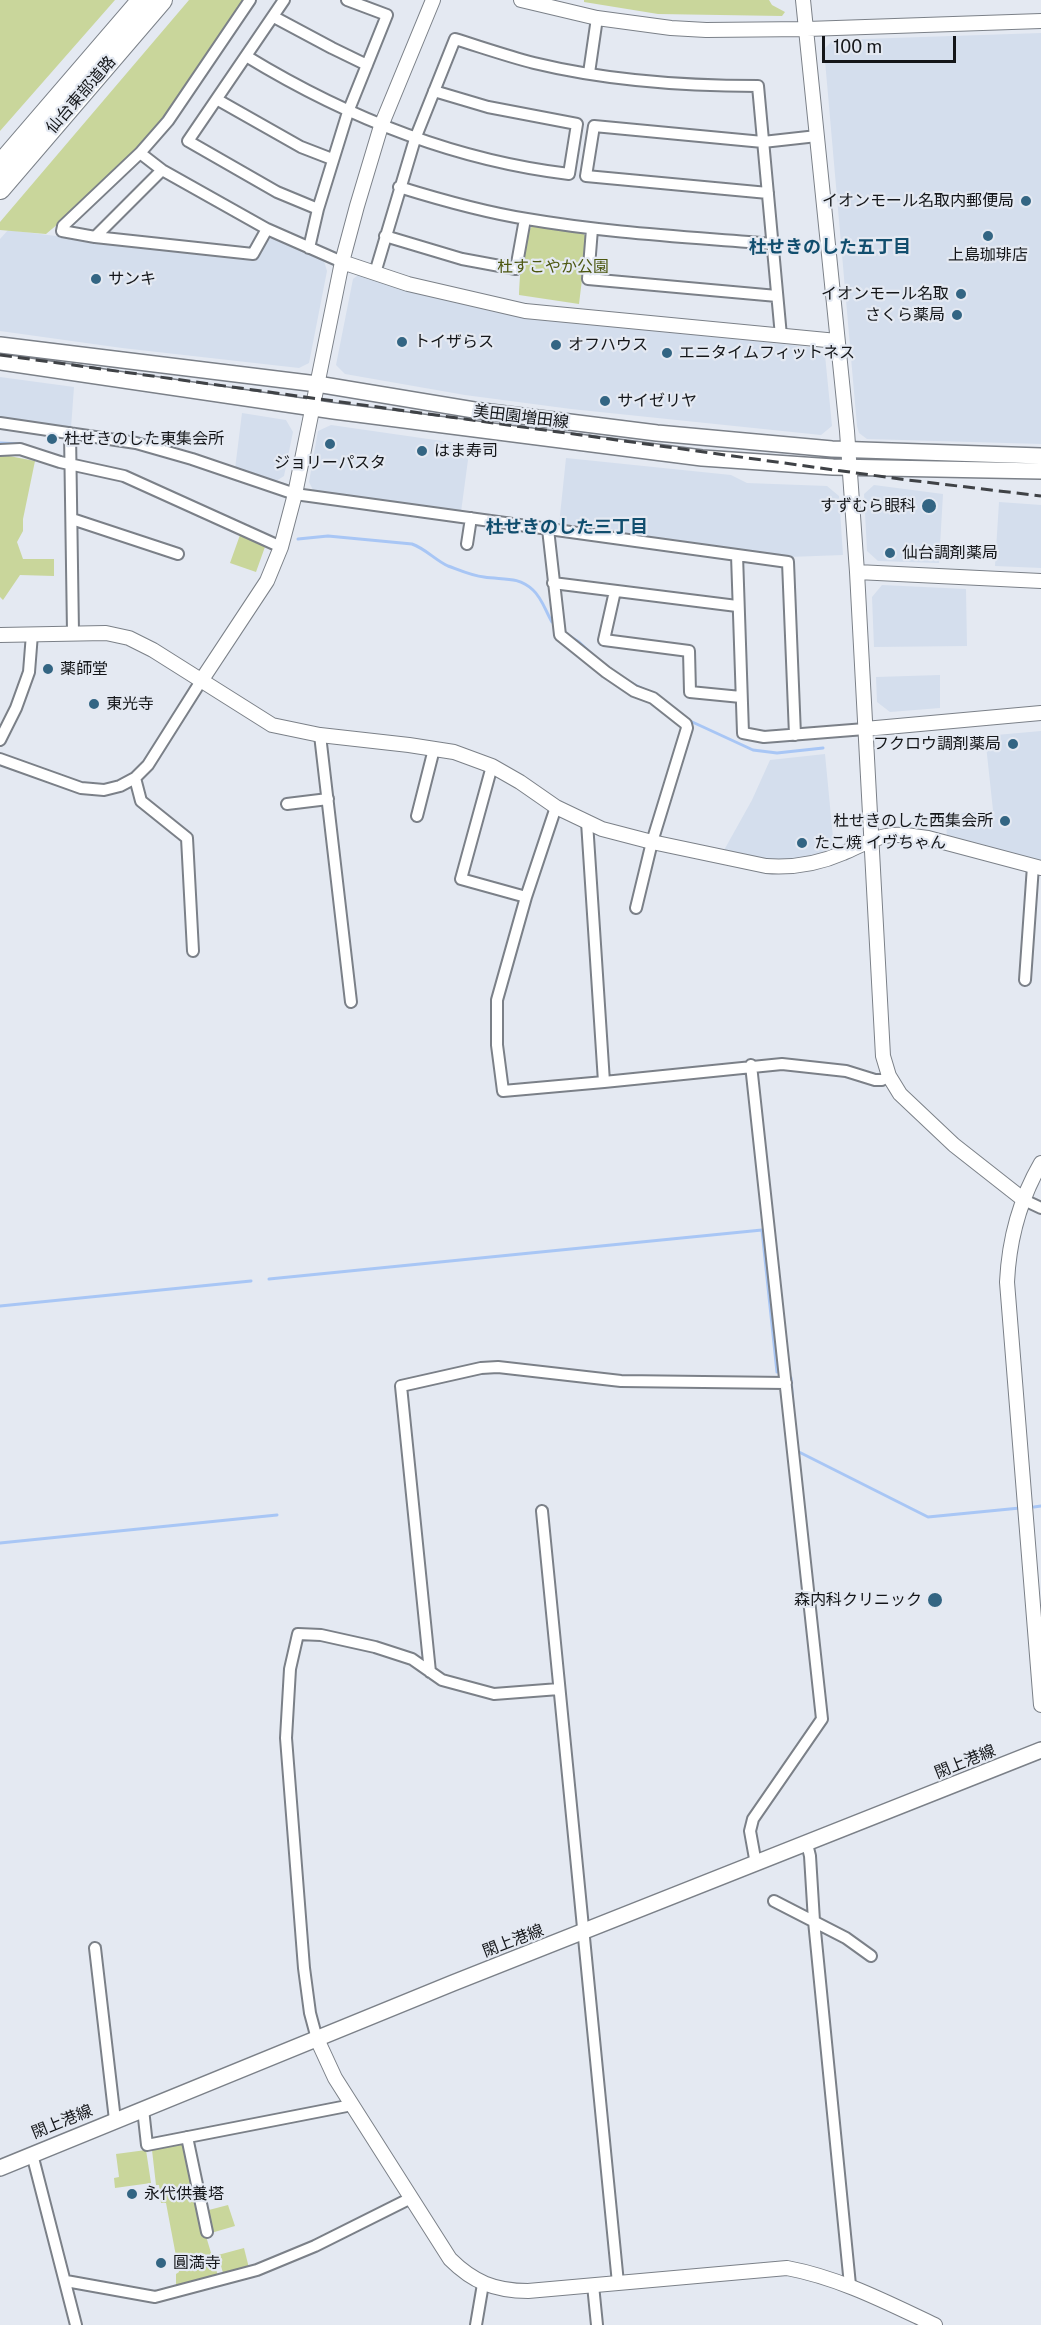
<!DOCTYPE html>
<html>
<head>
<meta charset="utf-8">
<style>
  body { margin:0 }
  #map { position:relative; width:1041px; height:2325px; overflow:hidden; background:#e4e9f2; font-family:"Public Sans",sans-serif }
  canvas { display:block }
  .scale { position:absolute; left:822px; top:36px; width:134px; height:27px; box-sizing:border-box; border:3px solid #141619; border-top:0; padding-left:8px; font-size:18px; line-height:21px; white-space:nowrap; color:#141619; -webkit-text-stroke:4px #e4e9f2; paint-order:stroke }
</style>
</head>
<body>
<div id="map">
<canvas width="1041" height="2325"></canvas>
<div class="scale">100 m</div>
</div>
<script>
const context = document.querySelector('canvas').getContext('2d');
context.lineJoin = 'round';
function fill(path, color) { context.fillStyle = color; context.fill(path, 'evenodd'); }
function strokePath(path, color, width, dash) { context.strokeStyle = color; context.lineWidth = width; context.lineCap = dash ? 'butt' : 'round'; context.setLineDash(dash || []); context.stroke(path); }
function drawText(font, color, halo, rows, align = 'center') {
  context.font = font + ' "Public Sans","Noto Sans JP",sans-serif'; context.lineWidth = 4.5; context.setLineDash([]); context.textBaseline = 'middle'; context.strokeStyle = halo; context.fillStyle = color; for (const [text, x, y, turn = 0] of rows) {
    context.save(); context.translate(x, y); context.rotate((+turn || 0) * Math.PI / 180); context.textAlign = isNaN(turn) ? turn : align; if (halo) context.strokeText(text, 0, 0); context.fillText(text, 0, 0); context.restore();
  }
}
const built = new Path2D(`
  M 1041,33 L 1041,444 L 867,439 L 859,433 L 857,426 L 824,49 L 833,40 Z
  M 8,230 L 256,261 L 266,241 L 273,238 L 324,261 L 327,271 L 309,363 L 299,368 L 122,348 L 0,331 L 0,239 Z
  M 358,275 L 494,312 L 817,348 L 825,355 L 832,426 L 821,435 L 571,409 L 465,395 L 345,374 L 336,365 L 353,279 Z
  M 0,377 L 74,387 L 71,428 L 0,419 Z
  M 242,413 L 286,420 L 293,432 L 284,476 L 276,481 L 235,469 Z
  M 331,425 L 470,445 L 461,512 L 313,490 L 309,482 L 318,431 Z
  M 566,458 L 731,475 L 747,483 L 827,486 L 839,496 L 843,555 L 789,557 L 678,540 L 559,525 Z
  M 874,485 L 943,494 L 939,563 L 878,561 L 867,551 L 864,494 Z
  M 999,502 L 1041,505 L 1041,568 L 995,566 Z
  M 882,585 L 966,589 L 967,646 L 874,647 L 872,597 Z
  M 940,675 L 940,708 L 890,712 L 877,702 L 876,677 Z
  M 1041,731 L 1041,863 L 947,836 L 945,815 L 993,810 L 985,736 Z
  M 825,754 L 834,848 L 800,860 L 768,861 L 723,852 L 752,800 L 770,760 Z`);
const green = new Path2D(`
  M 0,0 L 115,0 L 0,131 Z
  M 189,0 L 245,0 C 213,47 184,97 146,139 C 116,173 81,205 46,234 L 0,230 L 0,222 Z
  M 584,0 L 769,0 L 772,5 L 785,12 L 782,16 L 658,14 L 584,2 Z
  M 533,225 L 582,232 L 587,238 L 579,304 L 519,295 C 520,277 521,238 533,225 Z
  M 4,455 L 35,461 L 23,519 L 23,531 L 17,542 L 23,559 L 54,559 L 54,576 L 20,575 L 3,600 L 0,597 L 0,456 Z
  M 240,535 L 266,544 L 256,572 L 230,563 Z
  M 185,2142 L 199,2213 L 218,2276 L 176,2285 L 176,2274 L 179,2272 L 166,2203 L 161,2203 L 159,2185 L 156,2185 L 152,2150 Z
  M 146,2150 L 151,2183 L 115,2188 L 114,2178 L 119,2177 L 116,2154 Z
  M 228,2205 L 235,2226 L 211,2233 L 205,2211 Z
  M 244,2248 L 249,2268 L 223,2273 L 218,2255 Z`);
const stream = new Path2D(`
  M 0,443 L 21,444
  M 298,539 L 328,536 L 412,544 C 426,549 435,560 448,566 C 459,570 472,576 484,577 C 503,580 518,576 533,590 C 542,598 546,612 552,622
  M 566,634 L 579,642 L 594,656
  M 631,683 L 654,694
  M 688,720 L 753,750 L 777,753 L 823,748
  M 269,1279 L 762,1230 L 777,1372
  M 0,1306 L 251,1281
  M 791,1378 L 793,1406
  M 797,1448 L 797,1451 L 928,1517 L 1020,1508
  M 1034,1507 L 1041,1506
  M 0,1543 L 277,1515`);
const minor = new Path2D(`
  M 250,0 L 168,121 L 140,153 L 63,226 L 62,231 L 95,237 L 253,254 L 267,229 L 342,262
  M 284,0 L 188,141 L 277,192 L 318,209
  M 274,17 L 332,48 L 367,65
  M 246,56 C 346,117 452,160 569,174 L 577,124 L 488,107 L 434,91
  M 589,73 L 597,18
  M 218,100 L 301,147 L 332,159
  M 140,153 L 162,170 L 267,229
  M 399,187 C 441,200 483,212 527,219 C 608,233 690,237 772,244
  M 768,193 L 586,176 L 594,126 L 763,142 L 817,136
  M 592,229 L 588,279 L 777,296
  M 385,236 L 462,259 L 516,269 L 525,219
  M 95,237 L 162,170
  M 309,248 L 318,209 L 348,112 L 387,15 L 347,0
  M 375,273 L 415,139 L 455,39 C 481,47 507,56 534,63 C 608,81 683,86 758,86 L 781,336
  M 0,423 L 136,443 L 192,459 L 295,494 L 788,562 L 795,735
  M 70,433 L 73,632
  M 0,450 L 20,449 L 60,462 L 124,476 L 281,547
  M 72,519 L 178,554
  M 548,529 L 560,635 L 606,672 L 634,691 L 653,698 L 686,724 L 687,728 L 652,842 L 636,908
  M 467,544 L 471,518
  M 737,555 L 743,733 L 764,737 L 865,729
  M 553,583 L 737,606
  M 615,591 L 604,640 L 689,651 L 690,692 L 741,697
  M 320,735 L 351,1002
  M 0,740 L 16,708 L 29,672 L 32,634
  M 0,759 L 81,788 L 104,790 L 120,786 L 135,778 L 148,765 L 201,681
  M 492,766 L 461,879 L 526,897
  M 135,778 L 141,801 L 187,838 L 193,951
  M 287,804 L 328,799
  M 556,807 L 526,897 L 497,1000 L 497,1045 L 503,1091 L 604,1082
  M 417,816 L 434,749
  M 587,822 L 604,1082 L 782,1064 L 846,1071 L 875,1080 L 882,1080 L 889,1076
  M 1025,980 L 1033,866
  M 751,1065 L 822,1719 L 753,1819 L 750,1831 L 756,1864
  M 1024,1200 L 1041,1208
  M 542,1511 L 618,2283
  M 430,1672 L 401,1386 L 481,1368 L 498,1367 L 621,1381 L 786,1383
  M 807,1844 L 810,1856 L 814,1921 L 850,2285
  M 774,1901 L 846,1938 L 871,1956
  M 95,1948 L 115,2120
  M 317,2039 L 310,2013 L 304,1968 L 286,1738 L 290,1669 L 298,1634 L 321,1635 L 375,1647 L 412,1659 L 442,1680 L 494,1694 L 559,1689
  M 143,2109 L 147,2145 L 352,2105
  M 187,2137 L 207,2232
  M 32,2154 L 76,2325
  M 66,2281 L 155,2297 L 257,2270 L 315,2246 L 411,2198
  M 593,2285 L 597,2325
  M 476,2325 L 483,2284`);
const tertiary = new Path2D(`
  M 521,0 L 597,18 L 671,28 L 706,30 L 807,29 L 1041,21
  M 803,0 L 847,431 L 857,572 L 883,1056 L 889,1076 L 900,1094 L 954,1145 L 1024,1200
  M 342,262 L 408,284 L 525,311 L 837,341
  M 857,572 L 1041,581
  M 0,635 L 106,633 L 129,638 L 153,650 L 272,725 L 320,735 L 409,745 L 454,752 L 492,766 L 520,782 L 556,807 L 602,829 L 652,842 L 766,866 C 793,868 818,864 843,853 C 858,847 870,839 886,836 C 900,833 914,836 928,838 L 1041,868
  M 201,681 L 267,581 L 281,547 L 295,494 L 342,262 L 357,206 L 381,126 L 433,0
  M 865,729 L 1041,713
  M 1041,1163 C 1020,1199 1009,1241 1007,1282 L 1041,1705
  M 317,2039 L 335,2078 L 450,2259 C 473,2282 495,2291 528,2291 L 787,2268 C 840,2278 886,2302 935,2325`);
const secondary = new Path2D(`
  M 0,345 L 317,384 L 474,410 L 657,433 L 832,449 L 1041,456
  M 0,362 L 334,411 L 702,458 L 833,467 L 1041,471
  M 0,2168 L 453,1983 L 1041,1750`);
const motorway = new Path2D(`
  M 0,165 L 142,0
  M 0,189 L 162,0`);
const rail = new Path2D(`
  M 0,355 L 900,479 L 1041,496`);
const markers = [
  [1026,201,6,"#336583"],
  [988,236,6,"#336583"],
  [96,279,6,"#336583"],
  [961,294,6,"#336583"],
  [957,315,6,"#336583"],
  [402,342,6,"#336583"],
  [556,345,6,"#336583"],
  [667,353,6,"#336583"],
  [605,401,6,"#336583"],
  [52,439,6,"#336583"],
  [330,444,6,"#336583"],
  [422,451,6,"#336583"],
  [929,506,8,"#336583"],
  [890,553,6,"#336583"],
  [48,669,6,"#336583"],
  [94,704,6,"#336583"],
  [1013,744,6,"#336583"],
  [1005,821,6,"#336583"],
  [802,843,6,"#336583"],
  [935,1600,8,"#336583"],
  [132,2194,6,"#336583"],
  [161,2263,6,"#336583"]
];
const streetNames = [
  ["仙台東部道路",81,95,-49],
  ["美田園増田線",521,417,7],
  ["閖上港線",965,1762,-22],
  ["閖上港線",513,1941,-21],
  ["閖上港線",62,2122,-22]
];
const poiNames = [
  ["イオンモール名取内郵便局",1014,201,"right"],
  ["上島珈琲店",988,255,"center"],
  ["サンキ",108,279],
  ["イオンモール名取",949,294,"right"],
  ["さくら薬局",945,315,"right"],
  ["トイザらス",414,342],
  ["オフハウス",568,345],
  ["エニタイムフィットネス",679,353],
  ["サイゼリヤ",617,401],
  ["杜せきのした東集会所",64,439],
  ["はま寿司",434,451],
  ["ジョリーパスタ",330,463,"center"],
  ["すずむら眼科",916,506,"right"],
  ["仙台調剤薬局",902,553],
  ["薬師堂",60,669],
  ["東光寺",106,704],
  ["フクロウ調剤薬局",1001,744,"right"],
  ["杜せきのした西集会所",993,821,"right"],
  ["たこ焼 イヴちゃん",814,843],
  ["森内科クリニック",922,1600,"right"],
  ["永代供養塔",144,2194],
  ["圓満寺",173,2263]
];
const parkNames = [
  ["杜すこやか公園",553,267]
];
const neighbourhoodNames = [
  ["杜せきのした五丁目",830,247],
  ["杜せきのした三丁目",567,527]
];
fill(built, '#d4deed');
fill(green, '#c9d69b');
strokePath(stream, '#a8c6f5', 3);
strokePath(minor, '#7b8088', 14);
strokePath(tertiary, '#7b8088', 16);
strokePath(secondary, '#7b8088', 18);
strokePath(motorway, '#7b8088', 22);
strokePath(minor, '#fff', 10);
strokePath(tertiary, '#fff', 14);
strokePath(secondary, '#fff', 15);
strokePath(motorway, '#fff', 20);
strokePath(rail, '#3f4246', 3, [12, 6]);
for (const [x, y, r, color] of markers) { const dot = new Path2D(); dot.arc(x, y, r, 0, 2 * Math.PI); context.fillStyle = color; context.fill(dot); strokePath(dot, '#e4e9f2', 2); }
drawText('16px', '#141619', '#e4e9f2', streetNames);
drawText('16px', '#141619', '#e4e9f2', poiNames, 'left');
drawText('16px', '#4c5710', '#e4e9f2', parkNames);
drawText('bold 18px', '#114e6e', '#e4e9f2', neighbourhoodNames);
</script>
</body>
</html>
